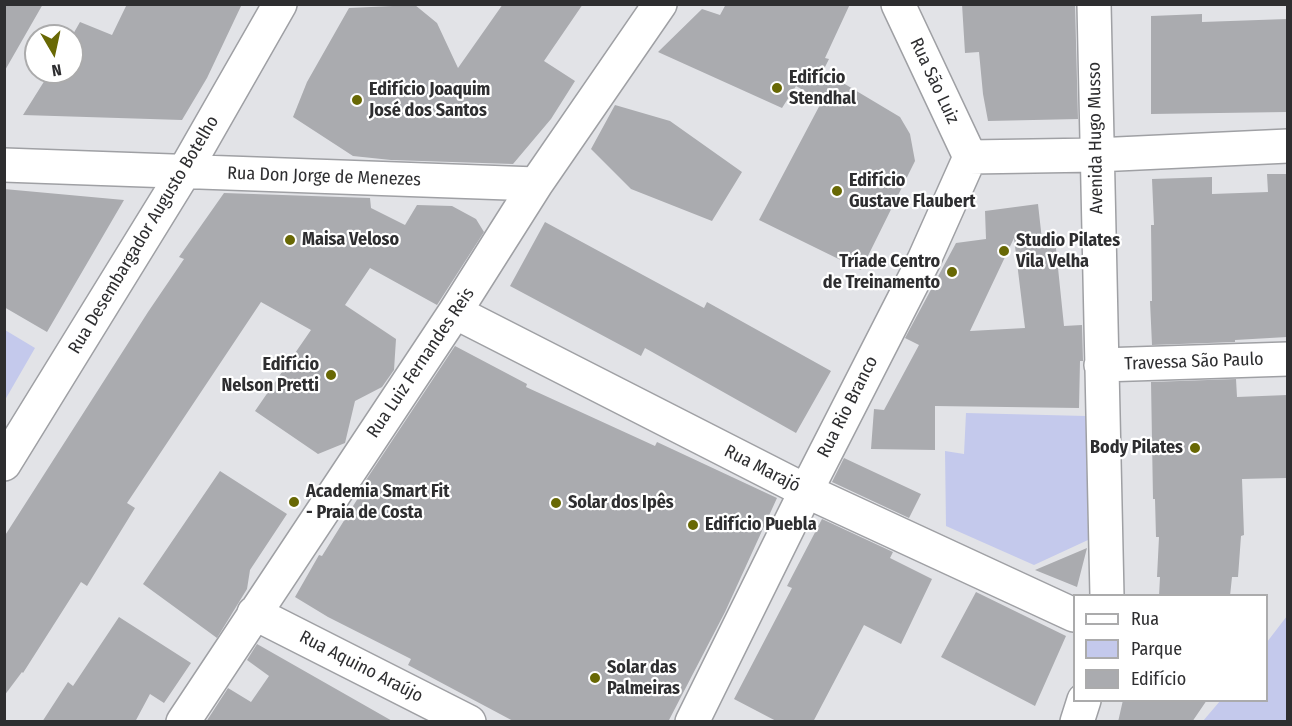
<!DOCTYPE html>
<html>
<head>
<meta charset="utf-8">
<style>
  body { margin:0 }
  #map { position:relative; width:1292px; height:726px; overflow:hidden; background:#e2e3e7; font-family:"Fira Sans Condensed",sans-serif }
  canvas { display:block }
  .frame { position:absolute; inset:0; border:6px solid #2e2e30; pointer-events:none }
  .legend { position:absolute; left:1073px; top:594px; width:195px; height:108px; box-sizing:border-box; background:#fff; border:2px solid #ababac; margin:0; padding:8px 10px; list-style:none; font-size:18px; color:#2e2e30 }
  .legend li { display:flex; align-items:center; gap:12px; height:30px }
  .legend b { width:30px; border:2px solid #ababac }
  .north { position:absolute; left:24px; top:24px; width:60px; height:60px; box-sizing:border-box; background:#fff; border:2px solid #ababac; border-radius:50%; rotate:171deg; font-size:16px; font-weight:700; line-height:24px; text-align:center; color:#2e2e30 }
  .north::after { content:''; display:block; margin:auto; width:21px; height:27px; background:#686804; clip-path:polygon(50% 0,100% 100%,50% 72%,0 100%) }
</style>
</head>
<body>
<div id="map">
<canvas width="1292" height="726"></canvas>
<div class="frame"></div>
<ul class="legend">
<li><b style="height:8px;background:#fff"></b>Rua</li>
<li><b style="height:16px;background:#c4c9ec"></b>Parque</li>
<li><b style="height:16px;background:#aaabaf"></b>Edifício</li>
</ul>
<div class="north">N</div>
</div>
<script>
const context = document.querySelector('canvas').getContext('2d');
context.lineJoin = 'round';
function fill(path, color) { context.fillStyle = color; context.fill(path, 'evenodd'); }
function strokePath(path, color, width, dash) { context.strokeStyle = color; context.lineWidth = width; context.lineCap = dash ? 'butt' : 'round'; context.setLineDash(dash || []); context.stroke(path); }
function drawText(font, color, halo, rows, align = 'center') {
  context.font = font + ' "Fira Sans Condensed",sans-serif'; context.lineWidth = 4.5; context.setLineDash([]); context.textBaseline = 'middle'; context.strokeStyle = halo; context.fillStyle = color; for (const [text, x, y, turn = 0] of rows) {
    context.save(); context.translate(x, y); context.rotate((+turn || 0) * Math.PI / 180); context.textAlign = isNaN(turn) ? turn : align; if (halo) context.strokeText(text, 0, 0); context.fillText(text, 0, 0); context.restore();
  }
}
const green = new Path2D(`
  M 5,330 L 35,348 L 5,400 Z
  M 966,413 L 1086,416 L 1088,540 L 1034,565 L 946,526 L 945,451 L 964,454 Z
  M 1287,616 L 1287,721 L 1203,721 L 1220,701 L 1266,700 L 1267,642 Z`);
const building = new Path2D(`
  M 4,4 L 43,4 L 4,72 Z
  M 127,4 L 242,4 L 207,78 L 182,120 L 23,115 L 50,72 L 72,72 L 72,36 L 80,22 L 112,35 Z
  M 503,4 L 583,4 L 544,61 L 575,81 L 551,119 L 513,164 L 391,160 L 353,156 L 293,117 L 307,82 L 349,8 L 415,5 L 437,23 L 458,68 Z
  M 726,4 L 850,4 L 825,58 L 829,59 L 823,71 L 900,117 L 910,134 L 915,161 L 861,270 L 759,220 L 822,101 L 796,86 L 782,108 L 658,52 L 702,9 L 720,15 Z
  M 962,4 L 1075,4 L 1078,119 L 988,121 L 983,94 L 979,52 L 965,53 Z
  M 1202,14 L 1202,22 L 1287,19 L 1287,112 L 1151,114 L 1151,16 Z
  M 615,105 L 670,121 L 742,172 L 712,221 L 631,189 L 591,149 Z
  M 1267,174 L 1287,174 L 1287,337 L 1235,340 L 1235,342 L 1152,345 L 1150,301 L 1152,301 L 1151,225 L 1154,225 L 1152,179 L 1212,177 L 1212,194 L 1268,192 Z
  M 4,189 L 124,200 L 47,332 L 4,307 Z
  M 224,193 L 370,198 L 371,208 L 405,225 L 417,205 L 452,206 L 476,219 L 484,232 L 437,305 L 370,268 L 345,305 L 396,339 L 394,370 L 382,387 L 355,401 L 345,443 L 318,454 L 255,411 L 311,330 L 261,302 L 127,503 L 135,508 L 87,586 L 81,582 L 23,673 L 22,672 L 4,696 L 4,537 L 148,312 L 184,259 L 179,257 Z
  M 1038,204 L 1042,240 L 1055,239 L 1064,326 L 1082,325 L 1083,361 L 1080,361 L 1079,408 L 935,406 L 935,450 L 871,449 L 874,409 L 884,410 L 919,345 L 905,338 L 956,243 L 986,239 L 985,211 ZM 1014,238 L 1025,328 L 970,331 Z
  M 545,222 L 704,308 L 707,302 L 831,371 L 796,433 L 645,348 L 641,356 L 510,286 Z
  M 455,346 L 527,384 L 526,387 L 655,446 L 657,442 L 777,498 L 725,612 L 668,722 L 515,722 L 408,665 L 411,659 L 328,617 L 295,597 L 319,555 L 322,556 L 368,482 L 366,480 Z
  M 1236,379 L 1237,397 L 1287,395 L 1287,478 L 1242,479 L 1244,535 L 1241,536 L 1238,577 L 1232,577 L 1230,596 L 1159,596 L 1160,577 L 1157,577 L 1159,537 L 1156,537 L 1155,499 L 1153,499 L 1151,382 Z
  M 844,458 L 921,494 L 909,518 L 832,482 Z
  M 220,471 L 287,514 L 250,570 L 247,589 L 217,638 L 143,584 Z
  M 822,519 L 893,552 L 890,558 L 932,579 L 901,644 L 864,625 L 813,722 L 778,722 L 734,699 L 792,588 L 787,586 Z
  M 1087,548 L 1077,587 L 1035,570 Z
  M 976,592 L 1066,636 L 1035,706 L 941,657 Z
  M 119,617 L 191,663 L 164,703 L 150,694 L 135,722 L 42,722 L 68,682 L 73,686 Z
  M 257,644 L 394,722 L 206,722 L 228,688 L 251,702 L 269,676 L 247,660 Z
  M 1123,700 L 1207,700 L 1192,722 L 1118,722 Z`);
const minor = new Path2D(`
  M 898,4 L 970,157
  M 1094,4 L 1107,596
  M 970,157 L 1096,155 L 1288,146
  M 4,165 L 536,184
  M 455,312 L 806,491 L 1074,615
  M 1101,365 L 1288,359
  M 4,464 L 184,172 L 280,4
  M 254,613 L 469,722
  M 183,722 L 455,312 L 536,184 L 660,4
  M 692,722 L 806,491 L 924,260 L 970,157
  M 1077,722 L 1084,700`);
const markers = [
  [777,88,6,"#686804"],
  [357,100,6,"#686804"],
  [837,191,6,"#686804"],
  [290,240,6,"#686804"],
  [1004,251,6,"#686804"],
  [952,272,6,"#686804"],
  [331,375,6,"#686804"],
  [1195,448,6,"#686804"],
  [294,502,6,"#686804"],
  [556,503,6,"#686804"],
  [693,525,6,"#686804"],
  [595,678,6,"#686804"]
];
const poiNames = [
  ["Edifício",789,78],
  ["Stendhal",789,99],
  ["Edifício Joaquim",369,90],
  ["José dos Santos",369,111],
  ["Edifício",849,181],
  ["Gustave Flaubert",849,202],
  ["Maisa Veloso",302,240],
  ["Studio Pilates",1016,241],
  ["Vila Velha",1016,262],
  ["Tríade Centro",940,262,"right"],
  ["de Treinamento",940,283,"right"],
  ["Edifício",319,365,"right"],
  ["Nelson Pretti",319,386,"right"],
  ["Body Pilates",1183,448,"right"],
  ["Academia Smart Fit",306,492],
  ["- Praia de Costa",306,513],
  ["Solar dos Ipês",568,503],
  ["Edifício Puebla",705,525],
  ["Solar das",607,668],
  ["Palmeiras",607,689]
];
const streetNames = [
  ["Rua São Luiz",934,81,65],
  ["Avenida Hugo Musso",1096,138,-91],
  ["Rua Don Jorge de Menezes",324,177,2],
  ["Rua Desembargador Augusto Botelho",144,235,-59],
  ["Travessa São Paulo",1194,362,-2],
  ["Rua Luiz Fernandes Reis",421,363,-56],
  ["Rua Rio Branco",848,407,-63],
  ["Rua Marajó",762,469,27],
  ["Rua Aquino Araújo",361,667,27]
];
fill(green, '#c4c9ec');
fill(building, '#aaabaf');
strokePath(minor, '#9fa0a4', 36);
strokePath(minor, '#fff', 33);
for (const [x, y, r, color] of markers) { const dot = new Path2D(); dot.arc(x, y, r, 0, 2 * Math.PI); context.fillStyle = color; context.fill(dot); strokePath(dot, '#fff', 2); }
drawText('bold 18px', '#2e2e30', '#fff', poiNames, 'left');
drawText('18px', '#2e2e30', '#fff', streetNames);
</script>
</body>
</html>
